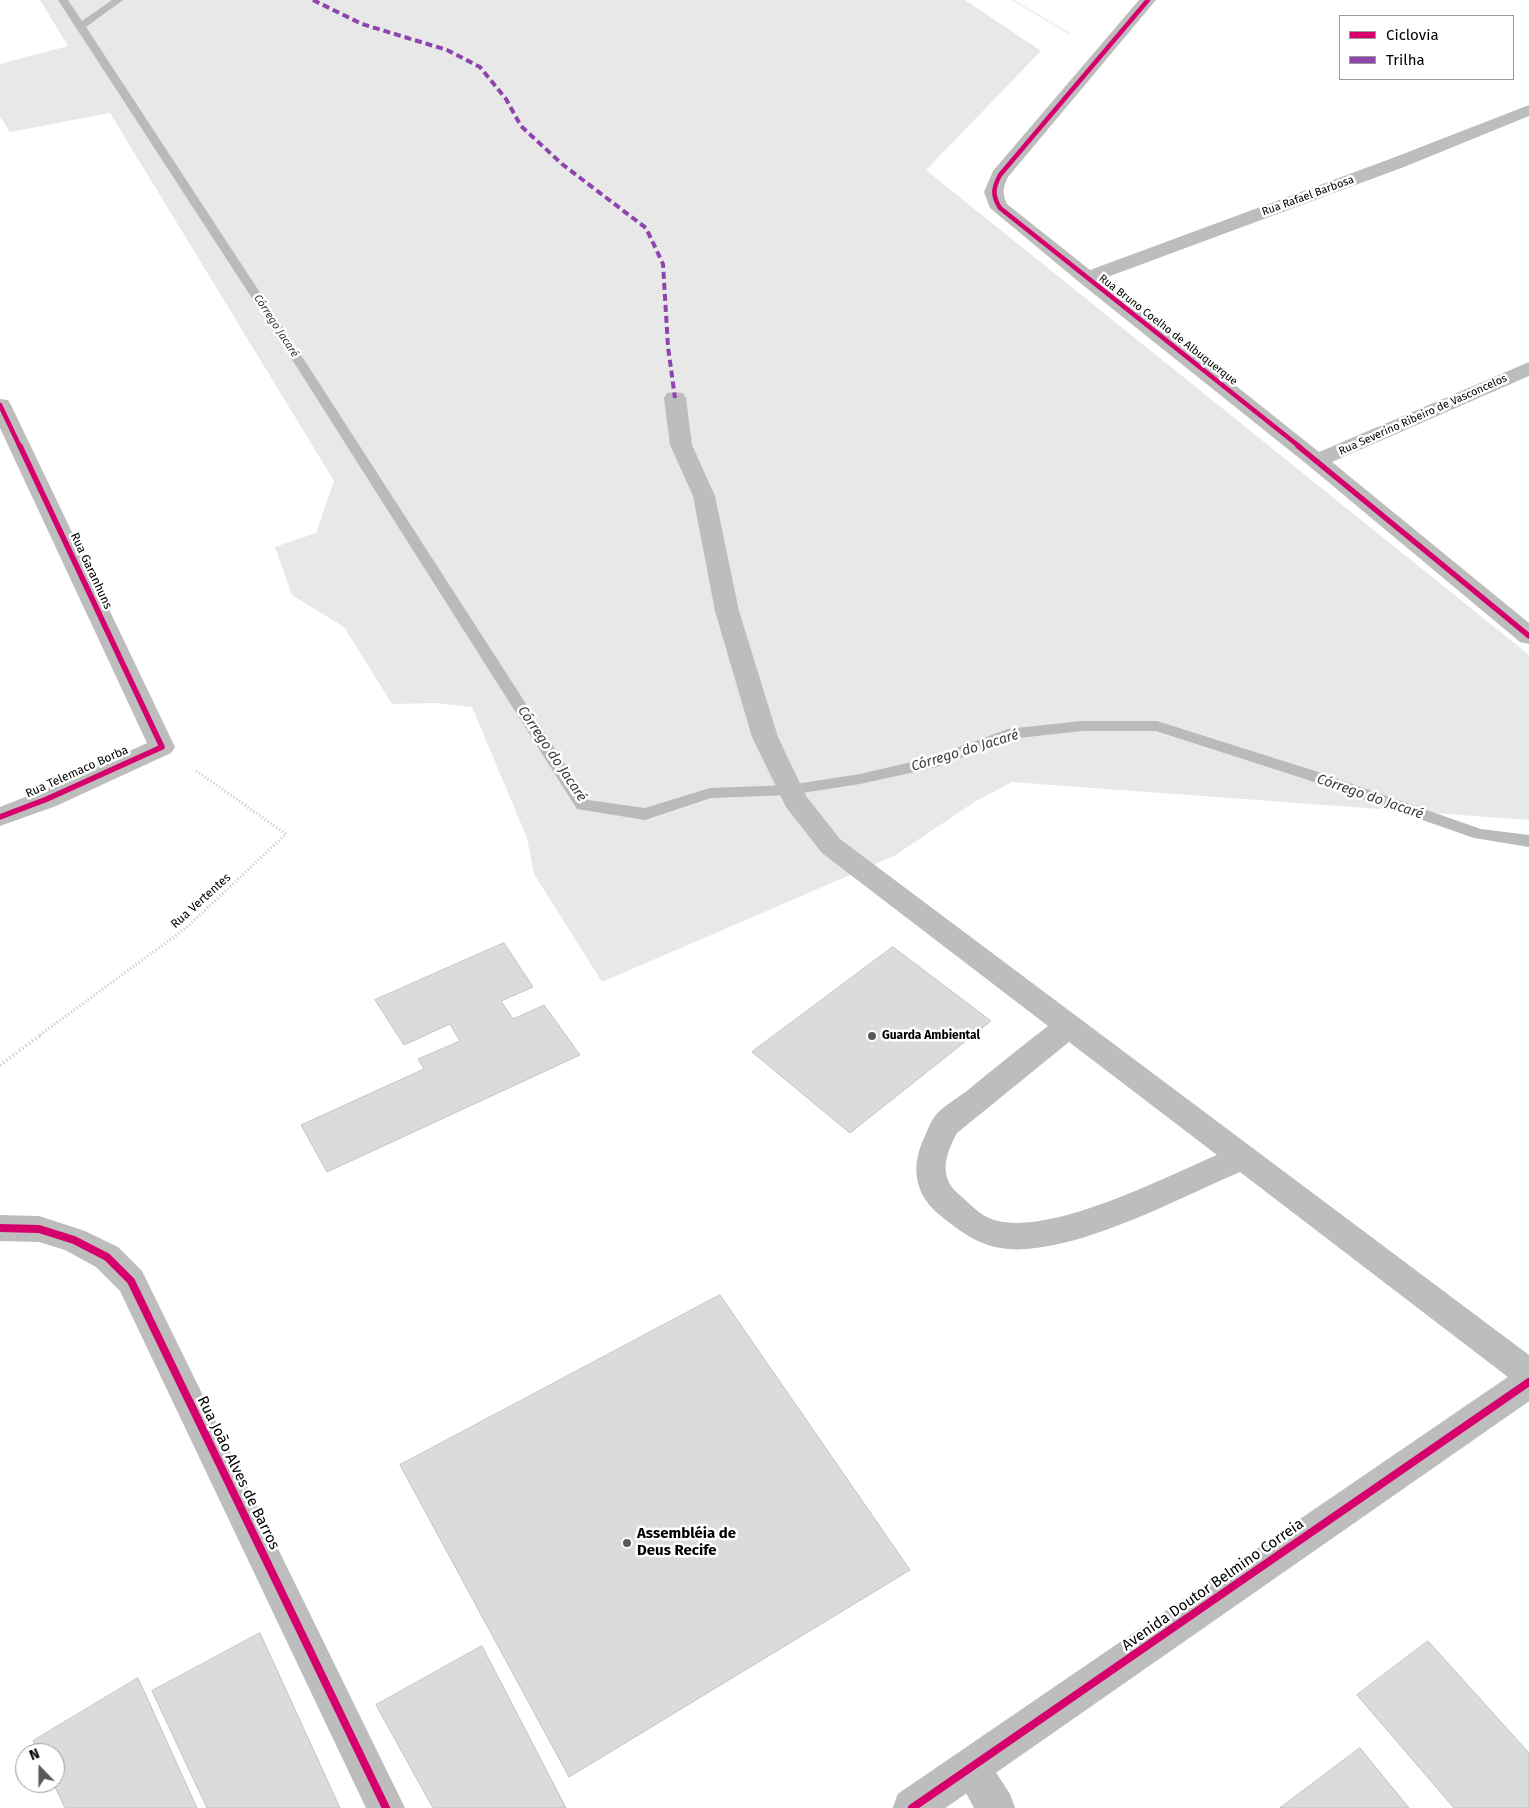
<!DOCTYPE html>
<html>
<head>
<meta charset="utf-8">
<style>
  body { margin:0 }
  #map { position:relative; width:1529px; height:1808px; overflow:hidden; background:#fff; font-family:"Fira Sans",sans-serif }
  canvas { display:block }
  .legend { position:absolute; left:1339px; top:15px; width:175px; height:65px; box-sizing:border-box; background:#fff; border:1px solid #999; margin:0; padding:6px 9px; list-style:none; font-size:15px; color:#000 }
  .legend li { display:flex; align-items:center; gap:10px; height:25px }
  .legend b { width:25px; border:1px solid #999 }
  .north { position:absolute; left:15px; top:1743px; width:50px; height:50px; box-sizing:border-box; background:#fff; border:1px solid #999; border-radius:50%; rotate:338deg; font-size:14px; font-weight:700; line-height:20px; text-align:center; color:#000 }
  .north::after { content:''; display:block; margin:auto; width:18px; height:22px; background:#595959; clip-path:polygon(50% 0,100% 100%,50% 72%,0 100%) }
</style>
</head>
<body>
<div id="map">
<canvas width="1529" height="1808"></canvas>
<ul class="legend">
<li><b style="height:6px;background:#d6006c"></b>Ciclovia</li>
<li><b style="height:6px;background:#8e44ad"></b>Trilha</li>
</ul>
<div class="north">N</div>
</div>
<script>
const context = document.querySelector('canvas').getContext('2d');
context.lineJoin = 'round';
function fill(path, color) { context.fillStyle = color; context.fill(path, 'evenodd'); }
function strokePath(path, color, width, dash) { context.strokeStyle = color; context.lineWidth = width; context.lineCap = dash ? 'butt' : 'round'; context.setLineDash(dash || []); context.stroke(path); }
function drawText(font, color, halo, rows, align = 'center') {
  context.font = font + ' "Fira Sans",sans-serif'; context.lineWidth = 5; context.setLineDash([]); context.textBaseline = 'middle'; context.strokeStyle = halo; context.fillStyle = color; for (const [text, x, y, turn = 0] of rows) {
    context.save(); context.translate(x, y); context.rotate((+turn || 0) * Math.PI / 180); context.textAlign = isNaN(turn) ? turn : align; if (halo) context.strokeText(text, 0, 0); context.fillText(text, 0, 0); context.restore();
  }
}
const green = new Path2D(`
  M 40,0 L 965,0 L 1041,51 L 926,170 L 1529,655 L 1529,820 L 1012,782 L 976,801 L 894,856 L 602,982 L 534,874 L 527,838 L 472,707 L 435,703 L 392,704 L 344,627 L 292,595 L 275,547 L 316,533 L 334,481 L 110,113 L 10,132 L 0,116 L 0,64 L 68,46 Z`);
const stream = new Path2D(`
  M 58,0 L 68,0 L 82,21 L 112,0 L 123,0 L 86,27 L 312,372 L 588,800 L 645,808 L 710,788 L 789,785 L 860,774 L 929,758 L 1008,729 L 1081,721 L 1157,721 L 1315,771 L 1481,829 L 1529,835 L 1529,847 L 1474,838 L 1305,779 L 1156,731 L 1081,731 L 1010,739 L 937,767 L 860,784 L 789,795 L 711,798 L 645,820 L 577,809 L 300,372 Z`);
const building = new Path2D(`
  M 504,943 L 533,987 L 501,1001 L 513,1019 L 544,1005 L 580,1055 L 327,1172 L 301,1125 L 424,1069 L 418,1059 L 460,1041 L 450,1024 L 404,1045 L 375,1000 Z
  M 893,947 L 991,1021 L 850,1133 L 752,1052 Z
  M 720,1295 L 910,1570 L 569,1777 L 400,1465 Z
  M 260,1633 L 340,1808 L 207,1808 L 152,1691 Z
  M 1428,1641 L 1529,1753 L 1529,1808 L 1454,1808 L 1357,1695 Z
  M 482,1646 L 566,1808 L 433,1808 L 376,1705 Z
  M 138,1678 L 197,1808 L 65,1808 L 53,1783 L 55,1783 L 55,1753 L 39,1753 L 33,1741 Z
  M 1360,1748 L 1409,1808 L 1280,1808 Z`);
const pathFar2 = new Path2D(`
  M 1013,0 L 1070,34`);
const pathFar1 = new Path2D(`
  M 40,1035 L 186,928 L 286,834 L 195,770`);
const path = new Path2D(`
  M 0,1065 L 42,1034`);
const minor = new Path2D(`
  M 1139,0 L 1156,0 L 1008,177 C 1003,187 1002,194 1007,204 L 1090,270 L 1390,159 L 1529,105 L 1529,116 L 1404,167 L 1102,279 L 1319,452 L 1529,362 L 1529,376 L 1332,462 L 1529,623 L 1529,644 L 1520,642 L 1309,466 L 1079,282 L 990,208 L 984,192 L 993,171 Z
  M 675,392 L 683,393 L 686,398 L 692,445 L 715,496 L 739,611 L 778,737 L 806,796 L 840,839 L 1529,1355 L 1529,1389 L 1517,1384 L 1240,1172 C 1177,1199 1094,1244 1027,1249 C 989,1252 968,1238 941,1216 C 914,1195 910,1166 925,1136 C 928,1129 931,1121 935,1116 C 943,1106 958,1098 968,1090 C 994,1068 1021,1047 1048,1026 L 822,853 L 786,807 L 752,737 L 715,611 L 693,496 L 670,445 L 664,398 L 667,393 ZM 1069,1042 L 1217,1155 C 1165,1177 1042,1241 989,1218 C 979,1214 970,1204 962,1197 C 938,1179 944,1157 957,1133 Z
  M 0,399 L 8,400 L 11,405 L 175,747 L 171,753 L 56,806 L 0,826 L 0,807 L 38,792 L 147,743 L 0,428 Z
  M 0,1215 L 39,1216 L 85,1231 L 118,1247 L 142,1271 L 405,1808 L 366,1808 L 120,1291 L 96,1267 L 65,1250 L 39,1242 L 0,1241 Z
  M 971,1748 L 984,1754 L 1010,1794 L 1015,1808 L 974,1808 L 952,1767 L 958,1754 Z`);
const major = new Path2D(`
  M 1529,1367 L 1529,1401 L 945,1808 L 893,1808 L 898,1794 L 1517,1371 Z`);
const quiet = new Path2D(`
  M 313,0 L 362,24 L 447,50 L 480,67 L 506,99 L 521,126 L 562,164 L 646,228 L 663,264 L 668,347 L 675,398`);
const cyclewayFar2 = new Path2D(`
  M 1148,0 L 1000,175 C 993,188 992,195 1000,208 L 1300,447
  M 0,405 L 20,447`);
const cyclewayFar1 = new Path2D(`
  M 1298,446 L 1529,636
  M 0,817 L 47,799 L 162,747 L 20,446`);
const cycleway = new Path2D(`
  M 0,1228 L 39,1229 L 74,1240 L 107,1257 L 131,1281 L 386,1808
  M 912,1808 L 1529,1382`);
const markers = [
  [872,1036,5,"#595959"],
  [627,1543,5,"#595959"]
];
const farStreetnames = [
  ["Rua Rafael Barbosa",1308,196,-20],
  ["Rua Bruno Coelho de Albuquerque",1168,330,38],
  ["Rua Severino Ribeiro de Vasconcelos",1423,415,-24]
];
const farWaternames = [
  ["Córrego Jacaré",276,326,57]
];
const streetNames = [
  ["Rua Garanhuns",91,571,65],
  ["Rua Telemaco Borba",77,772,-24],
  ["Rua Vertentes",201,901,-42]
];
const poiNames = [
  ["Guarda Ambiental",882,1036]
];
const waterNames = [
  ["Córrego do Jacaré",965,751,-17],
  ["Córrego do Jacaré",552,754,56],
  ["Córrego do Jacaré",1370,797,19]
];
const nearStreetnames = [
  ["Rua João Alves de Barros",238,1473,64],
  ["Avenida Doutor Belmino Correia",1213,1585,-35]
];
const nearPoinames = [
  ["Assembléia de",637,1534],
  ["Deus Recife",637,1551]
];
fill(green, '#e8e8e8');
fill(stream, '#bababa');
fill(building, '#dbdbdb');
strokePath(building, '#c3c3c3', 1);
strokePath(major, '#dbdbdb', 1);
strokePath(pathFar2, '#c2c2c2', 2.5, [0.5, 2]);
strokePath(pathFar1, '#c2c2c2', 3, [1, 2.5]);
strokePath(path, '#c2c2c2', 4, [1, 3]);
fill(minor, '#bdbdbd');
fill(major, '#bdbdbd');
strokePath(quiet, '#8e44ad', 4, [7, 4]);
strokePath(cyclewayFar2, '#d6006c', 4.5);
strokePath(cyclewayFar1, '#d6006c', 5.5);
strokePath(cycleway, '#d6006c', 8);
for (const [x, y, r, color] of markers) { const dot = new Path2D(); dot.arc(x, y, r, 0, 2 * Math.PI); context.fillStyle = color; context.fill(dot); strokePath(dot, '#fff', 2); }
drawText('11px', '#000', '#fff', farStreetnames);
drawText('italic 11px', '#3d3d3d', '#fff', farWaternames);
drawText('12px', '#000', '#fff', streetNames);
drawText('bold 12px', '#000', '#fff', poiNames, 'left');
drawText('italic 14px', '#3d3d3d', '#fff', waterNames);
drawText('15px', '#000', '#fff', nearStreetnames);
drawText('bold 15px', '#000', '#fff', nearPoinames, 'left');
</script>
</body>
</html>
